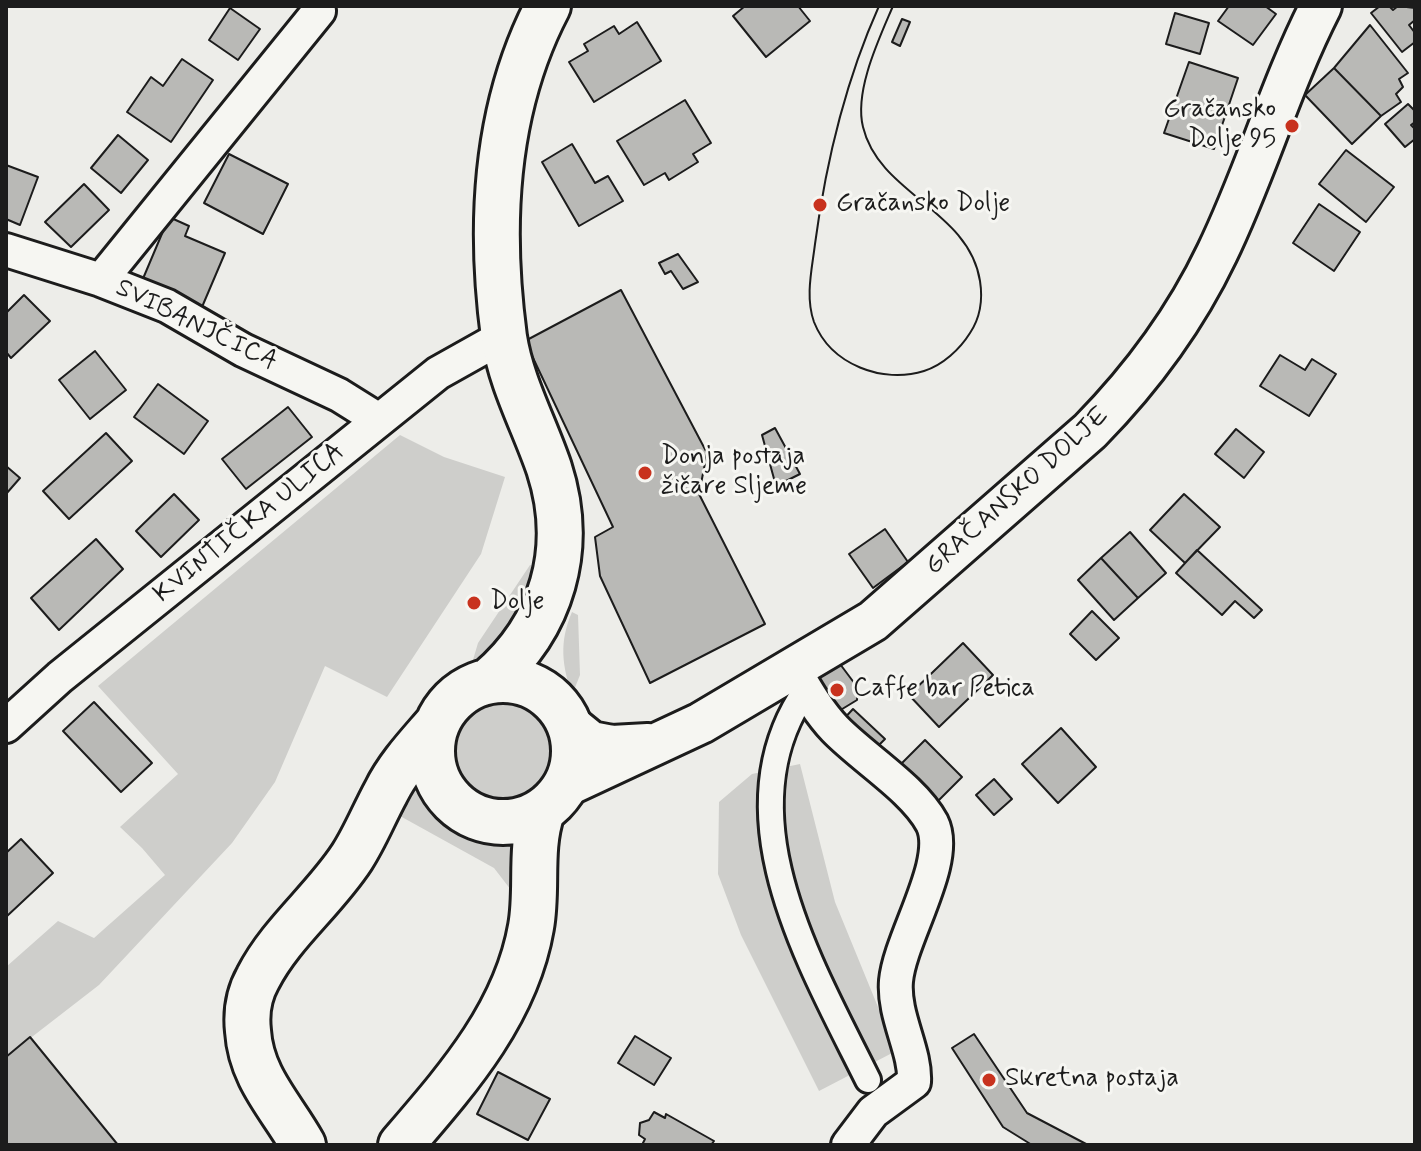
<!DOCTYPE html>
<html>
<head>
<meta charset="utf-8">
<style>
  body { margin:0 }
  #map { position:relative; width:1421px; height:1151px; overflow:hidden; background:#edede9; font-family:Mynerve,sans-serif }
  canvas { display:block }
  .frame { position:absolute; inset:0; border:8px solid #1c1c1c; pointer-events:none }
</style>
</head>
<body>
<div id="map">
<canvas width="1421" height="1151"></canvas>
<div class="frame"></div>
</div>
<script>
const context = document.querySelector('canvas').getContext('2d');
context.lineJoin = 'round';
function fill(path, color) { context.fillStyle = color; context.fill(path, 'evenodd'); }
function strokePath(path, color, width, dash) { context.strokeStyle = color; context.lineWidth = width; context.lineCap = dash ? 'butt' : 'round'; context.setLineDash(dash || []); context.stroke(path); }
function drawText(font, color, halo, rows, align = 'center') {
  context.font = font + ' Mynerve,sans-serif'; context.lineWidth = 6; context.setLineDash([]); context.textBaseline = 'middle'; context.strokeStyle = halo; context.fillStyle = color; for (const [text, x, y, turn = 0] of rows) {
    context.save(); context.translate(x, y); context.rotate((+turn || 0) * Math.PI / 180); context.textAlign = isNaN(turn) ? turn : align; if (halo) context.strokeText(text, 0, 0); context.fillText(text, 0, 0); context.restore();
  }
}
const green = new Path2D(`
  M 400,435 L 444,457 L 505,477 L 481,554 L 387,697 L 325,666 L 275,782 L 232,843 L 99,985 L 6,1057 L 6,967 L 58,921 L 94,938 L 165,875 L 142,848 L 120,827 L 178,774 L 98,686 Z
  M 530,565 L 538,566 C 525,600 508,658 470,670 L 478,643 Z
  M 572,612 L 578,615 L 580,675 L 572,695 C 562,665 559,642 572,612 Z
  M454 751a50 50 0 1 1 100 0a50 50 0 1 1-100 0Z
  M 800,764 L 835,902 L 896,1051 L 819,1091 L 741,935 L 718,874 L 719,802 L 752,774 Z
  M 417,769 L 430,793 L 451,821 L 490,839 L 517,837 L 521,890 L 511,890 L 494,868 L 391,811 Z`);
const building = new Path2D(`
  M 745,6 L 798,6 L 810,21 L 766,57 L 733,16 Z
  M 1229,6 L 1265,6 L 1276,14 L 1253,45 L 1218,21 Z
  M 1380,6 L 1389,6 L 1393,10 L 1398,6 L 1415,8 L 1415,20 L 1409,25 L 1415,33 L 1415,42 L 1402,52 L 1371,13 Z
  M 230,8 L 260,29 L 238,60 L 209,40 Z
  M 1175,13 L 1209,23 L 1200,54 L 1166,44 Z
  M 902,19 L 910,22 L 900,46 L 892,42 Z
  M 637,22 L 661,61 L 594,102 L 569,62 L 588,51 L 584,44 L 614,26 L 619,34 Z
  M 1370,25 L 1408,73 L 1399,79 L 1403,87 L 1396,94 L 1401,102 L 1381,116 L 1334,68 Z
  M 182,59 L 213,80 L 171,142 L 127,112 L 151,77 L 163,86 Z
  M 1189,62 L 1238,78 L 1214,149 L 1164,133 Z
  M 1334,68 L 1381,116 L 1352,144 L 1305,95 Z
  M 685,100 L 711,143 L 693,154 L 698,162 L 669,180 L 665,173 L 644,185 L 617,141 Z
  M 1408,104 L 1415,111 L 1415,122 L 1411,125 L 1415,129 L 1415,139 L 1405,147 L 1385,124 Z
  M 118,135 L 148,160 L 121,193 L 91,168 Z
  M 572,144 L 595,183 L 608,176 L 623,201 L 579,226 L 542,162 Z
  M 1346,150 L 1394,187 L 1366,222 L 1319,184 Z
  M 229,154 L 288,184 L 263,234 L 204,203 Z
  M 6,165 L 38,177 L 20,225 L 6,219 Z
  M 84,184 L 109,210 L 71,247 L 45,222 Z
  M 1319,204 L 1360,232 L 1334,271 L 1293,243 Z
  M 169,217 L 189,226 L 185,236 L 225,253 L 202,307 L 142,281 Z
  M 678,254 L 698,282 L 683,289 L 671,271 L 665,274 L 659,263 Z
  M 621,290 L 707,453 L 699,494 L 765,624 L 650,683 L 600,576 L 595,537 L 613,527 L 525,341 Z
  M 24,295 L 50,321 L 11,358 L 6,352 L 6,313 Z
  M 95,351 L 126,390 L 90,419 L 59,380 Z
  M 1280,355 L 1305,370 L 1312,359 L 1336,374 L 1309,416 L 1260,386 Z
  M 158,384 L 208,421 L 184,454 L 134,417 Z
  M 288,407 L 312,437 L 246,489 L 222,459 Z
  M 775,428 L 800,474 L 776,486 L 762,435 Z
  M 1236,429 L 1264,452 L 1244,478 L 1215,454 Z
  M 106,433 L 132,461 L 69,519 L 43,491 Z
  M 6,466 L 20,478 L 6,494 Z
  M 174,494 L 199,520 L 161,557 L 136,531 Z
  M 1184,494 L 1220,527 L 1185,563 L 1150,530 Z
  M 885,529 L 908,562 L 873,588 L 849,554 Z
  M 1130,532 L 1166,573 L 1138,598 L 1101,558 Z
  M 96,539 L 123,569 L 59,630 L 31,598 Z
  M 1197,550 L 1262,610 L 1254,618 L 1235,601 L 1222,615 L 1176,573 Z
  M 1101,558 L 1138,598 L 1114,620 L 1078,580 Z
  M 1092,611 L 1119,638 L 1096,660 L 1070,634 Z
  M 963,643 L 993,675 L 939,727 L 909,695 Z
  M 840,664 L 858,688 L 857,700 L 834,714 L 817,677 Z
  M 94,702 L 152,763 L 121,792 L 63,731 Z
  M 853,709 L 885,739 L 870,754 L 839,724 Z
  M 1061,728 L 1096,767 L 1058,803 L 1022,764 Z
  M 925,740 L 962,777 L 933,806 L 896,769 Z
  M 994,779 L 1012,799 L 994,815 L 976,795 Z
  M 21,839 L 53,873 L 6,917 L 6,853 Z
  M 974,1034 L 1027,1113 L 1088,1145 L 1032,1145 L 1003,1127 L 952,1048 Z
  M 635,1036 L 671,1058 L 654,1085 L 618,1063 Z
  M 30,1037 L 118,1145 L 6,1145 L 6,1057 Z
  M 498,1072 L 550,1099 L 528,1140 L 477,1114 Z
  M 654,1112 L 665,1118 L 666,1114 L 714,1141 L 711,1145 L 642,1145 L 645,1139 L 639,1135 L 640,1123 L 649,1120 Z`);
const pedestrian = new Path2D(`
  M 806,690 C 720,813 811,965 868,1080`);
const minor = new Path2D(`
  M 6,250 L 101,280 L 167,306 L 243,350 L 339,395 L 379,420
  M 101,280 L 319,11
  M 794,669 C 807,691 818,711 835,729 C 863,758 914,789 932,823 C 951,861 900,937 896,981 C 893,1016 916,1051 914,1082 L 873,1112 L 848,1145
  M 6,726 L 60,677 L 438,373 L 504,336`);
const tertiary = new Path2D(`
  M 570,725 L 591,742 L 612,746 L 648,744
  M 566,786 L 701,723 L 873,621 L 1090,431 C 1142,378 1185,320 1217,253 C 1256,173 1280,86 1321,6`);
const secondary = new Path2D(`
  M432 751a71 71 0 1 1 142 0a71 71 0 1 1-142 0Z
  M 489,681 C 553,626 575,548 549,468 C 534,424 511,383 504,337 C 489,225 495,107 548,6
  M 303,1145 C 282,1107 251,1078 248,1031 C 246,1013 249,994 258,978 C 281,933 324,900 352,857 C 365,837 374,814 386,792 C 398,767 419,745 437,724
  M 401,1145 C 456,1081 516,1014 531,927 C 538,889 529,850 542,812`);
const tram = new Path2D(`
  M 879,6 C 845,82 826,161 815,244 C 812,269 805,297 814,322 C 831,365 883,384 924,371 C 943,365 960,349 970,333 C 980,318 983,300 980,281 C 969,210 879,194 863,127 C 854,91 879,39 893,6`);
const markers = [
  [1292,126,8,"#c8321e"],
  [820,205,8,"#c8321e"],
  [645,473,8,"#c8321e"],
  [474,603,8,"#c8321e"],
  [837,690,8,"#c8321e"],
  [989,1080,8,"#c8321e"]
];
const poiNames = [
  ["Gračansko",1276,111,"right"],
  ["Dolje 95",1276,141,"right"],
  ["Gračansko Dolje",836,205],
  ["Donja postaja",661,458],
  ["žičare Sljeme",661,488],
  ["Dolje",490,603],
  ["Caffe bar Petica",853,690],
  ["Skretna postaja",1005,1080]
];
const streetNames = [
  ["SVIBANJČICA",196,326,26],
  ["GRAČANSKO DOLJE",1018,492,-42],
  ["KVINTIČKA ULICA",250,524,-39]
];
fill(green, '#cececb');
fill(building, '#b9b9b6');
strokePath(building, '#1c1c1c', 2);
strokePath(pedestrian, '#1c1c1c', 30);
strokePath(minor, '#1c1c1c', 38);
strokePath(tertiary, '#1c1c1c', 46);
strokePath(secondary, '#1c1c1c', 50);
strokePath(pedestrian, '#f6f6f2', 24);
strokePath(minor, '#f6f6f2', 32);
strokePath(tertiary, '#f6f6f2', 40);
strokePath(secondary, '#f6f6f2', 44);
strokePath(tram, '#1c1c1c', 2);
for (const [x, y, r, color] of markers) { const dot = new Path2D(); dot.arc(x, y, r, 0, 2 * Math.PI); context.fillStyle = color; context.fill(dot); strokePath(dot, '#f6f6f2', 3); }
drawText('26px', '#1c1c1c', '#f6f6f2', poiNames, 'left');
drawText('26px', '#1c1c1c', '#f6f6f2', streetNames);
</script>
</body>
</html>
